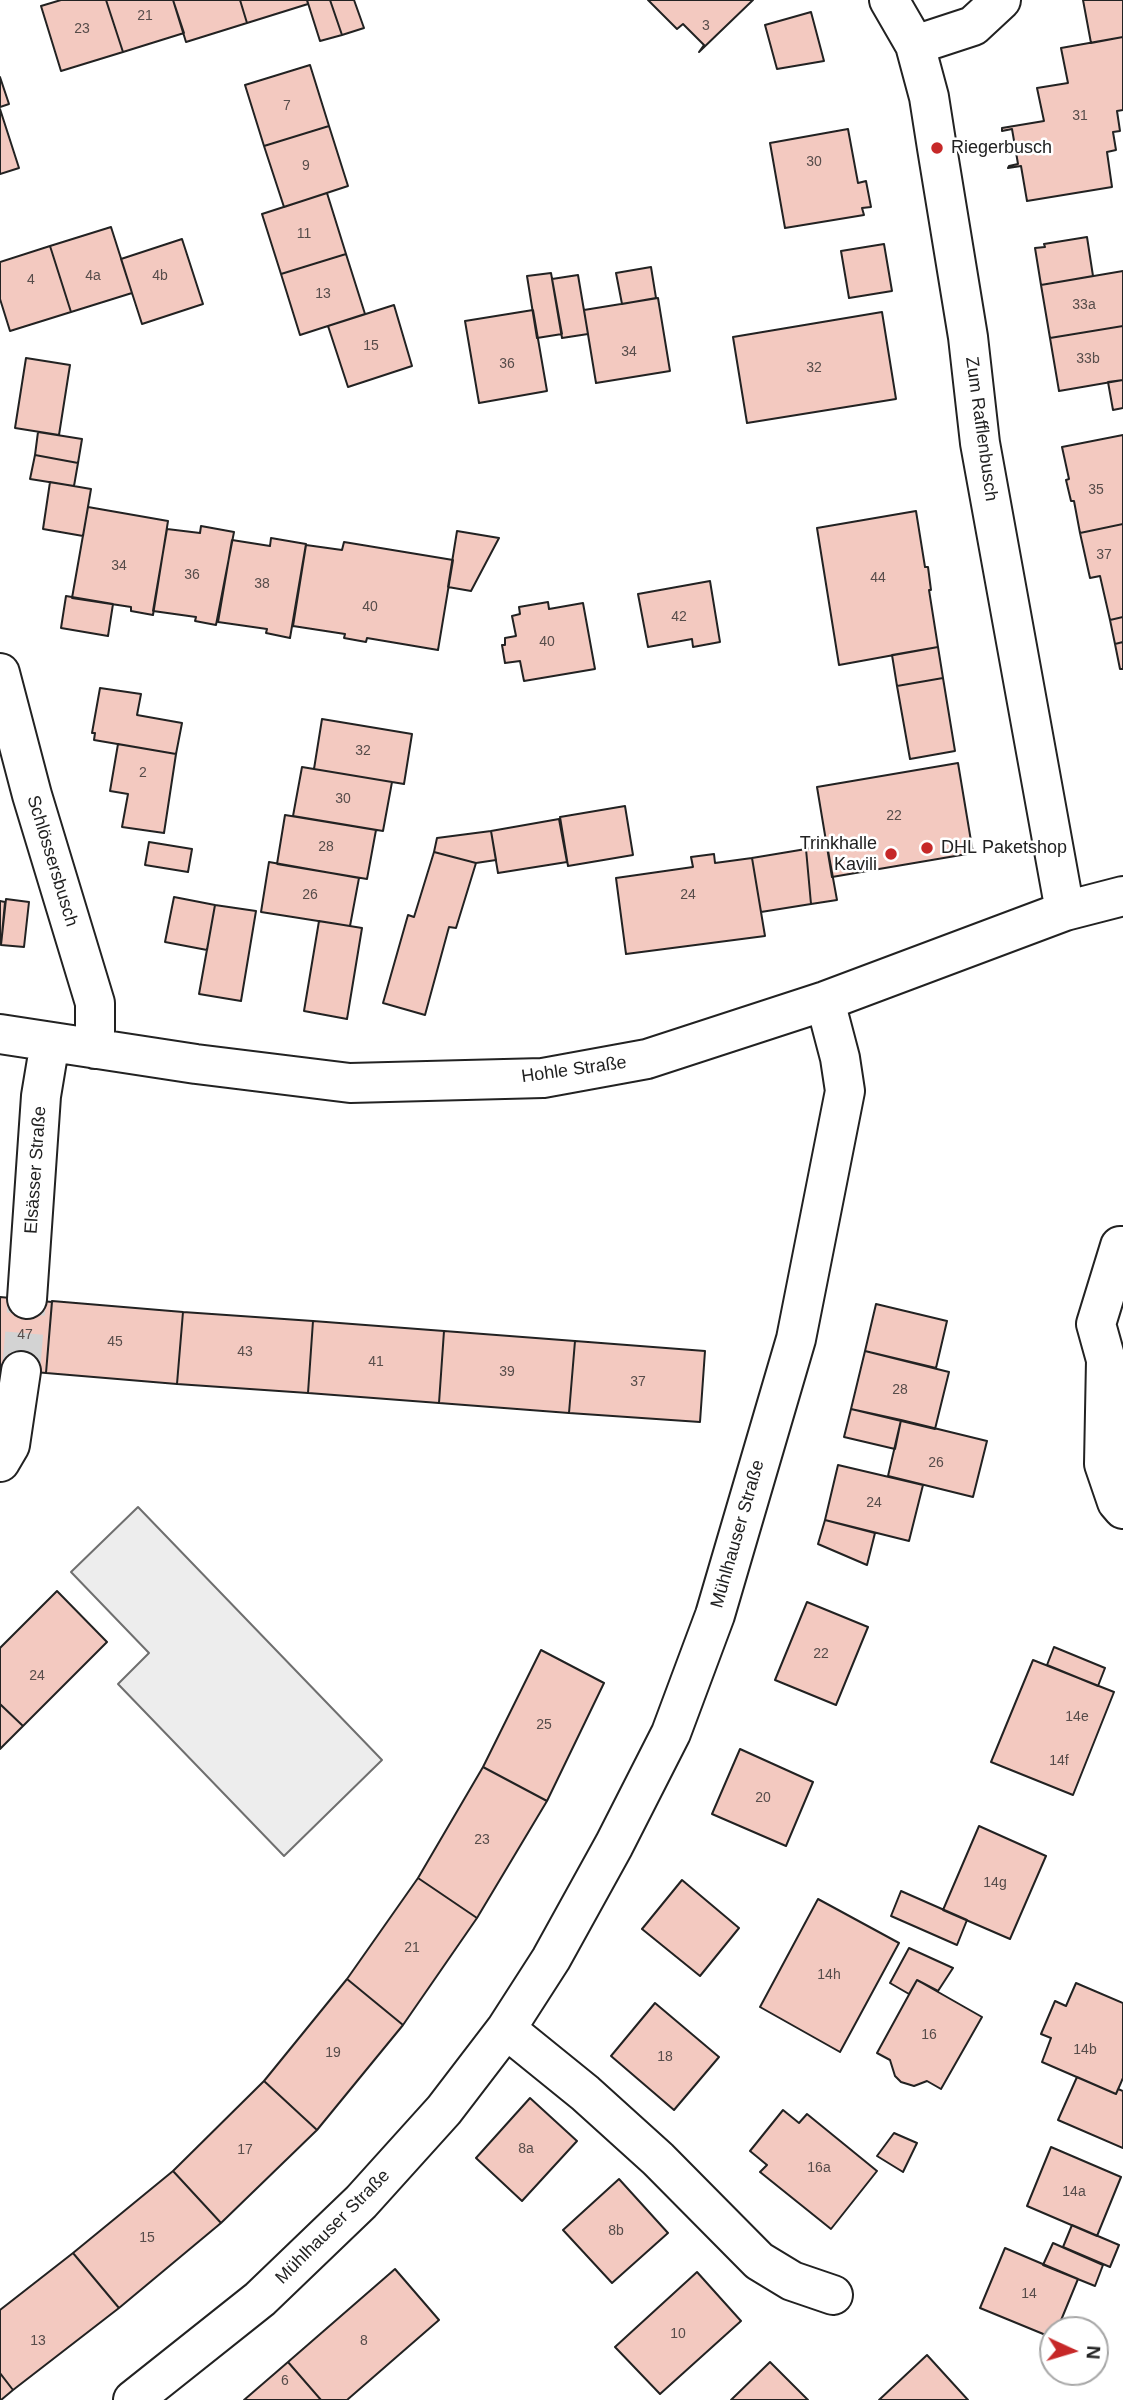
<!DOCTYPE html>
<html>
<head>
<meta charset="utf-8">
<style>
  body { margin:0 }
  #map { position:relative; width:1123px; height:2400px; overflow:hidden; background:#fff; font-family:Helvetica,sans-serif }
  canvas { display:block }
  .north { position:absolute; left:1039px; top:2316px; width:70px; height:70px; box-sizing:border-box; background:#fff; border:2px solid #a7a7a7; border-radius:50%; rotate:94deg; font-size:19px; font-weight:700; line-height:28px; text-align:center; color:#222 }
  .north::after { content:''; display:block; margin:auto; width:24px; height:32px; background:#c62828; clip-path:polygon(50% 0,100% 100%,50% 72%,0 100%) }
</style>
</head>
<body>
<div id="map">
<canvas width="1123" height="2400"></canvas>
<div class="north">N</div>
</div>
<script>
const context = document.querySelector('canvas').getContext('2d');
context.lineJoin = 'round';
function fill(path, color) { context.fillStyle = color; context.fill(path, 'evenodd'); }
function strokePath(path, color, width, dash) { context.strokeStyle = color; context.lineWidth = width; context.lineCap = dash ? 'butt' : 'round'; context.setLineDash(dash || []); context.stroke(path); }
function drawText(font, color, halo, rows, align = 'center') {
  context.font = font + ' Helvetica,sans-serif'; context.lineWidth = 5; context.setLineDash([]); context.textBaseline = 'middle'; context.strokeStyle = halo; context.fillStyle = color; for (const [text, x, y, turn = 0] of rows) {
    context.save(); context.translate(x, y); context.rotate((+turn || 0) * Math.PI / 180); context.textAlign = isNaN(turn) ? turn : align; if (halo) context.strokeText(text, 0, 0); context.fillText(text, 0, 0); context.restore();
  }
}
const parking = new Path2D(`
  M 138,1507 L 382,1760 L 284,1856 L 118,1684 L 149,1653 L 71,1572 Z`);
const building = new Path2D(`
  M 61,0 L 106,0 L 123,52 L 61,71 L 41,6 Z
  M 106,0 L 173,0 L 184,33 L 123,52 Z
  M 173,0 L 240,0 L 247,23 L 186,42 Z
  M 240,0 L 307,0 L 308,4 L 247,23 Z
  M 307,0 L 330,0 L 342,35 L 320,41 Z
  M 330,0 L 354,0 L 364,28 L 342,35 Z
  M 648,0 L 753,0 L 699,52 L 704,45 L 683,24 L 677,29 Z
  M 1083,0 L 1123,0 L 1123,37 L 1091,43 Z
  M 811,12 L 824,61 L 777,69 L 765,25 Z
  M 1123,37 L 1123,110 L 1117,111 L 1120,131 L 1113,132 L 1116,150 L 1107,152 L 1112,187 L 1027,201 L 1021,166 L 1008,168 L 1009,166 L 1018,164 L 1012,129 L 1002,131 L 1002,128 L 1044,121 L 1037,88 L 1068,83 L 1061,48 Z
  M 310,65 L 329,126 L 264,146 L 245,85 Z
  M 0,77 L 9,104 L 0,107 Z
  M 0,109 L 19,168 L 0,174 Z
  M 329,126 L 348,186 L 284,207 L 264,146 Z
  M 848,129 L 858,183 L 866,181 L 871,207 L 862,208 L 864,215 L 785,228 L 770,143 Z
  M 327,193 L 346,254 L 281,274 L 262,214 Z
  M 111,227 L 132,293 L 71,312 L 50,246 Z
  M 1087,237 L 1093,276 L 1041,285 L 1035,248 L 1045,247 L 1044,244 Z
  M 182,239 L 203,304 L 142,324 L 121,259 Z
  M 884,244 L 892,291 L 849,298 L 841,251 Z
  M 50,246 L 71,312 L 10,331 L 0,299 L 0,262 Z
  M 346,254 L 365,314 L 300,335 L 281,274 Z
  M 651,267 L 656,298 L 622,304 L 616,273 Z
  M 1123,271 L 1123,326 L 1050,338 L 1041,285 Z
  M 551,273 L 562,334 L 537,338 L 527,276 Z
  M 578,275 L 588,334 L 562,338 L 552,279 Z
  M 658,298 L 670,371 L 596,383 L 584,310 Z
  M 394,305 L 412,366 L 348,387 L 328,326 Z
  M 533,310 L 547,391 L 479,403 L 465,321 Z
  M 882,312 L 896,399 L 747,423 L 733,337 Z
  M 1123,326 L 1123,380 L 1059,391 L 1050,338 Z
  M 26,358 L 70,365 L 59,435 L 15,428 Z
  M 1123,380 L 1123,408 L 1113,410 L 1108,382 Z
  M 38,432 L 82,439 L 78,463 L 35,455 Z
  M 1123,435 L 1123,524 L 1080,533 L 1074,501 L 1071,501 L 1066,480 L 1069,479 L 1062,447 Z
  M 35,455 L 78,463 L 74,486 L 30,479 Z
  M 50,482 L 91,489 L 83,536 L 43,529 Z
  M 88,507 L 168,521 L 153,615 L 131,611 L 131,607 L 72,598 Z
  M 916,511 L 925,567 L 928,567 L 931,590 L 929,590 L 938,647 L 839,665 L 817,528 Z
  M 1123,524 L 1123,617 L 1110,620 L 1100,576 L 1090,578 L 1080,533 Z
  M 201,526 L 234,532 L 216,625 L 195,621 L 196,617 L 153,611 L 167,529 L 200,533 Z
  M 457,531 L 499,538 L 471,591 L 448,587 Z
  M 271,538 L 306,544 L 290,638 L 266,633 L 267,629 L 218,622 L 232,540 L 270,546 Z
  M 344,542 L 453,560 L 438,650 L 367,638 L 366,642 L 344,638 L 345,634 L 293,626 L 306,545 L 342,550 Z
  M 710,581 L 720,642 L 693,647 L 692,639 L 648,647 L 638,594 Z
  M 66,596 L 113,604 L 108,636 L 61,628 Z
  M 548,602 L 549,609 L 583,603 L 595,669 L 524,681 L 520,661 L 505,663 L 502,645 L 505,645 L 505,638 L 516,636 L 512,616 L 520,614 L 519,607 Z
  M 1123,617 L 1123,642 L 1115,644 L 1110,620 Z
  M 1123,642 L 1123,669 L 1120,669 L 1115,644 Z
  M 938,647 L 943,678 L 897,686 L 892,655 Z
  M 943,678 L 955,751 L 910,759 L 897,686 Z
  M 100,688 L 141,694 L 137,715 L 182,723 L 176,754 L 94,740 L 95,733 L 92,733 Z
  M 322,719 L 412,734 L 404,784 L 314,769 Z
  M 118,744 L 176,754 L 164,833 L 122,827 L 128,794 L 110,791 Z
  M 958,763 L 973,853 L 832,877 L 817,787 Z
  M 302,767 L 392,782 L 383,831 L 293,816 Z
  M 625,806 L 633,855 L 568,866 L 560,817 Z
  M 285,815 L 376,830 L 367,879 L 277,864 Z
  M 559,819 L 567,862 L 498,873 L 491,831 Z
  M 491,831 L 496,860 L 476,863 L 434,852 L 437,838 Z
  M 149,842 L 192,849 L 188,872 L 145,865 Z
  M 827,845 L 837,900 L 811,904 L 806,849 Z
  M 806,849 L 811,904 L 761,912 L 752,858 Z
  M 434,852 L 476,863 L 456,928 L 449,927 L 425,1015 L 383,1003 L 408,915 L 414,917 Z
  M 714,854 L 715,863 L 752,858 L 765,936 L 626,954 L 616,878 L 693,867 L 691,857 Z
  M 269,862 L 359,878 L 350,926 L 261,912 Z
  M 174,897 L 215,905 L 207,950 L 165,942 Z
  M 6,899 L 29,902 L 24,947 L 1,945 Z
  M 0,901 L 5,902 L 1,945 L 0,944 Z
  M 215,905 L 256,911 L 241,1001 L 199,994 Z
  M 319,921 L 362,928 L 347,1019 L 304,1011 Z
  M 0,1297 L 52,1302 L 46,1373 L 0,1369 Z
  M 52,1301 L 183,1312 L 177,1384 L 46,1373 Z
  M 876,1304 L 947,1321 L 936,1368 L 865,1351 Z
  M 183,1312 L 313,1321 L 308,1393 L 177,1384 Z
  M 313,1321 L 444,1331 L 439,1403 L 308,1393 Z
  M 444,1331 L 575,1341 L 569,1413 L 439,1403 Z
  M 575,1341 L 705,1351 L 700,1422 L 569,1413 Z
  M 865,1351 L 949,1372 L 935,1429 L 851,1409 Z
  M 851,1409 L 901,1420 L 895,1449 L 844,1437 Z
  M 901,1420 L 987,1441 L 973,1497 L 888,1476 Z
  M 838,1465 L 923,1485 L 909,1541 L 825,1520 Z
  M 825,1520 L 875,1533 L 867,1565 L 818,1544 Z
  M 57,1591 L 107,1642 L 23,1726 L 0,1704 L 0,1648 Z
  M 807,1602 L 868,1627 L 836,1705 L 775,1680 Z
  M 1054,1647 L 1105,1668 L 1098,1686 L 1047,1665 Z
  M 541,1650 L 604,1683 L 547,1801 L 483,1767 Z
  M 1033,1660 L 1114,1692 L 1073,1795 L 991,1762 Z
  M 0,1704 L 23,1726 L 0,1749 Z
  M 740,1749 L 813,1782 L 786,1846 L 712,1814 Z
  M 483,1767 L 547,1801 L 477,1918 L 418,1878 Z
  M 979,1826 L 1046,1856 L 1010,1939 L 943,1910 Z
  M 418,1878 L 477,1918 L 403,2025 L 347,1979 Z
  M 682,1880 L 739,1928 L 700,1976 L 642,1929 Z
  M 901,1891 L 967,1920 L 957,1945 L 891,1916 Z
  M 818,1899 L 899,1943 L 840,2052 L 760,2007 Z
  M 909,1948 L 953,1968 L 938,1991 L 917,1980 L 909,1994 L 890,1983 Z
  M 347,1979 L 403,2025 L 317,2130 L 264,2081 Z
  M 917,1980 L 982,2017 L 941,2089 L 927,2081 L 914,2086 L 901,2082 L 895,2076 L 890,2060 L 877,2053 Z
  M 1076,1983 L 1123,2003 L 1123,2078 L 1116,2094 L 1042,2062 L 1051,2038 L 1041,2034 L 1055,2001 L 1066,2006 Z
  M 655,2003 L 719,2057 L 674,2110 L 611,2056 Z
  M 1077,2077 L 1116,2094 L 1118,2089 L 1123,2091 L 1123,2148 L 1058,2120 Z
  M 264,2081 L 317,2130 L 221,2223 L 173,2171 Z
  M 530,2098 L 577,2141 L 522,2201 L 476,2158 Z
  M 783,2110 L 799,2123 L 807,2114 L 877,2171 L 831,2229 L 760,2172 L 767,2165 L 750,2151 Z
  M 894,2133 L 917,2143 L 903,2172 L 877,2156 Z
  M 1051,2147 L 1121,2177 L 1097,2236 L 1027,2206 Z
  M 173,2171 L 221,2223 L 119,2308 L 73,2253 Z
  M 619,2179 L 668,2233 L 612,2283 L 563,2230 Z
  M 1072,2225 L 1119,2245 L 1110,2267 L 1063,2247 Z
  M 1053,2243 L 1103,2265 L 1095,2286 L 1043,2265 Z
  M 1005,2248 L 1078,2279 L 1057,2330 L 1053,2330 L 1053,2338 L 980,2308 Z
  M 73,2253 L 119,2308 L 13,2390 L 0,2373 L 0,2310 Z
  M 395,2269 L 439,2320 L 347,2400 L 321,2400 L 288,2362 Z
  M 697,2272 L 741,2321 L 660,2394 L 615,2347 Z
  M 927,2355 L 968,2400 L 879,2400 Z
  M 288,2362 L 321,2400 L 244,2400 Z
  M 770,2362 L 808,2400 L 731,2400 Z
  M 0,2373 L 13,2390 L 1,2400 L 0,2400 Z`);
const minorTunnel = new Path2D(`
  M 21,1371 L 27,1299`);
const minor = new Path2D(`
  M 889,0 L 915,45
  M 1001,0 L 973,26 L 915,45 L 929,97 L 937,148 L 968,337 L 980,443 L 1065,911
  M 0,673 L 32,795 L 95,1003 L 95,1049
  M 0,1034 L 196,1064 L 350,1083 L 543,1078 L 647,1059 L 825,1001 L 1065,911 L 1123,896
  M 1123,1246 L 1120,1246 L 1096,1324 L 1106,1360 L 1104,1464 L 1117,1502 L 1123,1509
  M 27,1299 L 41,1096 L 50,1042
  M 0,1462 L 10,1445 L 21,1371
  M 506,2029 L 585,2093 L 658,2159 L 759,2261 L 792,2281 L 833,2295
  M 133,2400 L 260,2299 L 361,2202 L 444,2110 L 506,2029 L 551,1959 L 614,1845 L 671,1733 L 715,1615 L 796,1339 L 845,1091 L 840,1058 L 825,1001`);
const markers = [
  [937,148,7,"#c62828"],
  [927,848,7,"#c62828"],
  [891,854,7,"#c62828"]
];
const numberNames = [
  ["21",145,16],
  ["3",706,26],
  ["23",82,29],
  ["7",287,106],
  ["31",1080,116],
  ["30",814,162],
  ["9",306,166],
  ["11",304,234],
  ["4a",93,276],
  ["4b",160,276],
  ["4",31,280],
  ["13",323,294],
  ["33a",1084,305],
  ["15",371,346],
  ["34",629,352],
  ["33b",1088,359],
  ["36",507,364],
  ["32",814,368],
  ["35",1096,490],
  ["37",1104,555],
  ["34",119,566],
  ["36",192,575],
  ["44",878,578],
  ["38",262,584],
  ["40",370,607],
  ["42",679,617],
  ["40",547,642],
  ["32",363,751],
  ["2",143,773],
  ["30",343,799],
  ["22",894,816],
  ["28",326,847],
  ["26",310,895],
  ["24",688,895],
  ["47",25,1335],
  ["45",115,1342],
  ["43",245,1352],
  ["41",376,1362],
  ["39",507,1372],
  ["37",638,1382],
  ["28",900,1390],
  ["26",936,1463],
  ["24",874,1503],
  ["22",821,1654],
  ["24",37,1676],
  ["14e",1077,1717],
  ["25",544,1725],
  ["14f",1059,1761],
  ["20",763,1798],
  ["23",482,1840],
  ["14g",995,1883],
  ["21",412,1948],
  ["14h",829,1975],
  ["16",929,2035],
  ["14b",1085,2050],
  ["19",333,2053],
  ["18",665,2057],
  ["8a",526,2149],
  ["17",245,2150],
  ["16a",819,2168],
  ["14a",1074,2192],
  ["8b",616,2231],
  ["15",147,2238],
  ["14",1029,2294],
  ["10",678,2334],
  ["13",38,2341],
  ["8",364,2341],
  ["6",285,2381]
];
const poiNames = [
  ["Riegerbusch",951,148],
  ["Trinkhalle",877,844,"right"],
  ["Kavili",877,865,"right"],
  ["DHL Paketshop",941,848]
];
const streetNames = [
  ["Zum Rafflenbusch",981,429,82],
  ["Schlössersbusch",52,861,73],
  ["Hohle Straße",574,1070,-8],
  ["Elsässer Straße",36,1170,-86],
  ["Mühlhauser Straße",738,1534,-74],
  ["Mühlhauser Straße",333,2227,-45]
];
fill(parking, '#ededed');
strokePath(parking, '#6f6f6f', 2);
fill(building, '#f3c9c0');
strokePath(building, '#222', 2);
strokePath(minorTunnel, '#d3d3d3', 38, [38, 19]);
strokePath(minor, '#222', 42);
strokePath(minor, '#fff', 38);
for (const [x, y, r, color] of markers) { const dot = new Path2D(); dot.arc(x, y, r, 0, 2 * Math.PI); context.fillStyle = color; context.fill(dot); strokePath(dot, '#fff', 2.5); }
drawText('14px', '#564c4a', null, numberNames);
drawText('18px', '#222', '#fff', poiNames, 'left');
drawText('18px', '#222', '#fff', streetNames);
</script>
</body>
</html>
